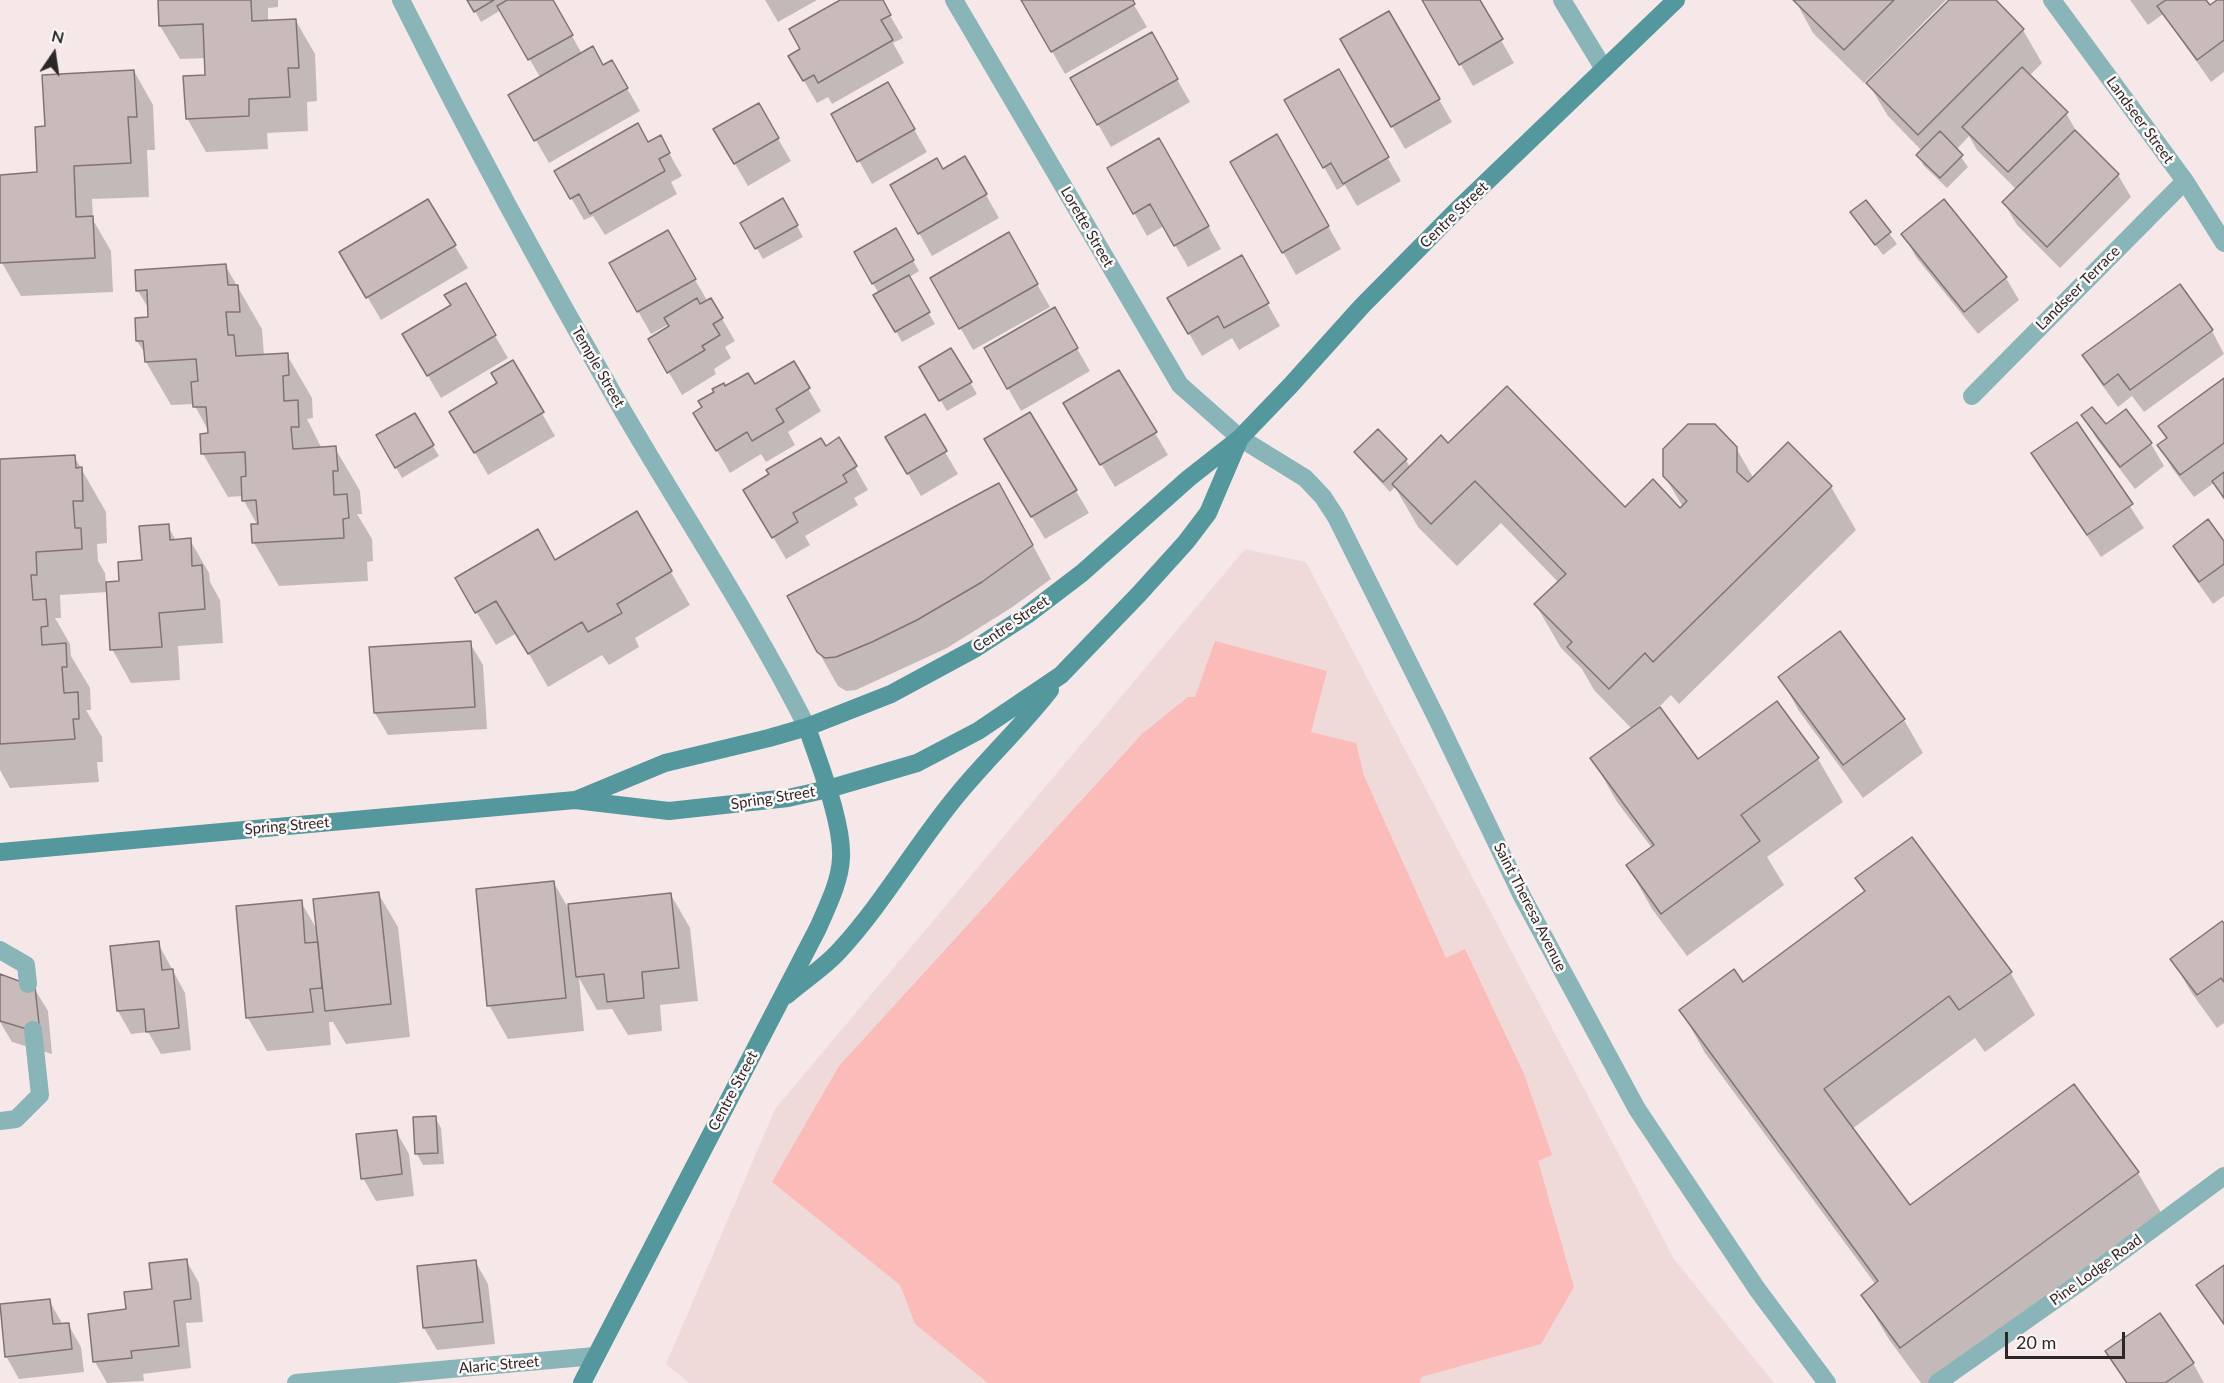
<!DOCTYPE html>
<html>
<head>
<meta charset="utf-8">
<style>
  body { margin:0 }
  #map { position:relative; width:2224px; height:1383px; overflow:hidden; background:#f6e8e8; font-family:Lato,sans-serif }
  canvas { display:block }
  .north { position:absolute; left:24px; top:24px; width:60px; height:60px; -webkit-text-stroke:4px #fdf8f7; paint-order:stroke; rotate:13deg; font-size:16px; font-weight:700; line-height:24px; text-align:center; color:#2d2828 }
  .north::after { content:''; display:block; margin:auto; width:21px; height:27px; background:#2d2828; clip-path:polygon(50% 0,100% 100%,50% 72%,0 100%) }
  .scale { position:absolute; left:2005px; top:1332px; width:120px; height:27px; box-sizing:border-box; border:3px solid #2d2828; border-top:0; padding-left:8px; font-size:18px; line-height:21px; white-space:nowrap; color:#2d2828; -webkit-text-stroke:4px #fdf8f7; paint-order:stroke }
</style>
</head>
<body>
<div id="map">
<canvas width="2224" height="1383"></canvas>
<div class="north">N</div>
<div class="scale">20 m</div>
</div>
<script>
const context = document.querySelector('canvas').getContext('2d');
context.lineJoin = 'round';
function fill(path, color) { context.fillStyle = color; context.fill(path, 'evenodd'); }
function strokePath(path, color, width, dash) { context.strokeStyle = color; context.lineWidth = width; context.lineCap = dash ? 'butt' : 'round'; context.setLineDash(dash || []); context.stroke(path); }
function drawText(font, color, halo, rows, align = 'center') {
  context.font = font + ' Lato,sans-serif'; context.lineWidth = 5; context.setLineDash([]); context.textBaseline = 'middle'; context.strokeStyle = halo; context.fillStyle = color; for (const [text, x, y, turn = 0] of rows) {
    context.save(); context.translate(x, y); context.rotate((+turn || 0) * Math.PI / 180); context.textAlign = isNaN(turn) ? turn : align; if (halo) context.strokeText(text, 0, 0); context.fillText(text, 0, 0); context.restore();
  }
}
const built = new Path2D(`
  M 1245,549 L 1306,562 L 1674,1259 L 1774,1383 L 689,1383 L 666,1364 L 775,1109 Z`);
const green = new Path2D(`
  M 1215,641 L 1327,671 L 1311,732 L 1356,743 L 1364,776 L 1446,958 L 1465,949 L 1524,1074 L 1552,1155 L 1538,1161 L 1574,1287 L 1541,1344 L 1421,1377 L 1420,1383 L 988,1383 L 915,1324 L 900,1285 L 772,1182 L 839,1066 L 1142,734 L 1188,697 L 1195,697 Z`);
const shadow = new Path2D(`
  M 159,0 L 278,0 L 278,7 L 268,8 L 268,22 L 296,21 L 315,54 L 317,101 L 307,102 L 308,131 L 267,133 L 268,149 L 206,152 L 187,118 L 207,77 L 206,58 L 180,59 L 160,26 Z
  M 469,0 L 505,0 L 506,2 L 510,0 L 552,0 L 582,54 L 603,67 L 612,62 L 640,111 L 549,163 L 510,95 L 540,77 L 501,10 L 481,22 Z
  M 765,0 L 817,0 L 778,22 Z
  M 843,0 L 881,0 L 903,38 L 893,43 L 904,63 L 832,104 L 828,97 L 817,103 L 790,57 L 802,50 Z
  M 1025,0 L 1131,0 L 1147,27 L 1065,74 L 1023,1 Z
  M 1424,0 L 1478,0 L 1514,63 L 1473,86 Z
  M 1795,0 L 1946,0 L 1864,83 L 1813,33 Z
  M 1951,0 L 1993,0 L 2023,30 L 2042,63 L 2029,76 L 2066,113 L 2079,136 L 2118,175 L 2131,197 L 2060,268 L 2017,225 L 2004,203 L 2017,190 L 1977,150 L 1969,136 L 1956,150 L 1968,167 L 1947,188 L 1924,166 L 1918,155 L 1922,151 L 1888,116 L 1868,83 Z
  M 2130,0 L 2204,0 L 2210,7 L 2219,0 L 2224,0 L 2224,72 L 2211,82 L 2163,14 L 2148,25 Z
  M 1389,13 L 1452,122 L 1405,149 L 1342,39 Z
  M 1151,34 L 1190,102 L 1111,147 L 1072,79 Z
  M 134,71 L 153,105 L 155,150 L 147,150 L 149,197 L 92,199 L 93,220 L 111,251 L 113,292 L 21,296 L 2,263 L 0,176 L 39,174 L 47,127 Z
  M 1338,71 L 1401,181 L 1357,206 L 1345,185 L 1337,190 L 1286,100 Z
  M 888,84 L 927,152 L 872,184 L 833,115 Z
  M 758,105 L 791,161 L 748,186 L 715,130 Z
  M 1277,136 L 1341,249 L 1296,275 L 1232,162 Z
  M 660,137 L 682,176 L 671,182 L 677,194 L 605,235 L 593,216 L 584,220 L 556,172 L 648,144 Z
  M 1159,140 L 1221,249 L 1188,267 L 1164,226 L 1147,236 L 1109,168 Z
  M 965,158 L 999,218 L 932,256 L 892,186 L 942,171 Z
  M 783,200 L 803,237 L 763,259 L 742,223 Z
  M 428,201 L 468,268 L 381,320 L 341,252 Z
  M 1944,201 L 2006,278 L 2019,300 L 1978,334 L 1916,257 L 1903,234 Z
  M 1866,202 L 1897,244 L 1883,255 L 1852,213 Z
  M 895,230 L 919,271 L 908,278 L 935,324 L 902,342 L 876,296 L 879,294 L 856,253 Z
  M 667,232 L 708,302 L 711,300 L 735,341 L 725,347 L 731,358 L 714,369 L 716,374 L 682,395 L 650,340 L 671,327 L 669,324 L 651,334 L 611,263 Z
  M 1008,234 L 1050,307 L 973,350 L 932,278 Z
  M 1241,257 L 1280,326 L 1239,350 L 1232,338 L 1202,356 L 1169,299 Z
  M 225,265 L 262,329 L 264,356 L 287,355 L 312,398 L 313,418 L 307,419 L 322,449 L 335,448 L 360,491 L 362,514 L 357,514 L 372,539 L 373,561 L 367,562 L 368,581 L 279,586 L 254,543 L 258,526 L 244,501 L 243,496 L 228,497 L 203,454 L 210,434 L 194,404 L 171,405 L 146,362 L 146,355 L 137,341 L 150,318 L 150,311 L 138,291 Z
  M 465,285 L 508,358 L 441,398 L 417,357 Z
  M 2180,286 L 2212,331 L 2224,354 L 2144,412 L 2132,396 L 2118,407 L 2097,378 L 2084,356 Z
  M 1054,309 L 1090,371 L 1021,411 L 986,349 Z
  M 951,350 L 977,394 L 947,411 L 921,368 Z
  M 512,362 L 555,436 L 488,475 L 451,412 L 499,383 Z
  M 793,363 L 821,411 L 788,432 L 795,445 L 766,462 L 761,454 L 730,473 L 695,413 L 704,408 L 716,393 L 725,388 L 754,386 Z
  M 1119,372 L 1168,455 L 1115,487 L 1065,404 Z
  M 2224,380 L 2224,500 L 2214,483 L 2194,497 L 2172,468 L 2159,445 L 2167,440 L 2160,426 Z
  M 1030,414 L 1089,513 L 1045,539 L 986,440 Z
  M 414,415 L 439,456 L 402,478 L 378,436 Z
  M 2083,415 L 2151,444 L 2164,466 L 2135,489 L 2096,438 Z
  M 924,416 L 958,474 L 921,496 L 887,438 Z
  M 2076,424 L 2144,528 L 2101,557 L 2033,454 Z
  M 839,439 L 868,490 L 854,498 L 858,505 L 805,536 L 810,545 L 786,559 L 745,490 Z
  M 1448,445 L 1625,509 L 1680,510 L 1683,507 L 1664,475 L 1736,448 L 1754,479 L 1831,487 L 1856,530 L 1679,704 L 1671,695 L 1658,708 L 1698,761 L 1818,759 L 1843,802 L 1767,857 L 1784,885 L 1687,956 L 1652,909 L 1628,866 L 1652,848 L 1617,802 L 1592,758 L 1632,729 L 1594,690 L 1582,669 L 1561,648 L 1536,605 L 1559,583 L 1501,523 L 1457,566 L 1418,527 L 1395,487 L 1390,492 L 1363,463 L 1356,452 L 1406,460 L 1410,467 Z
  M 74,456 L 106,512 L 107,543 L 97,544 L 98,561 L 105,573 L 106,583 L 120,582 L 143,562 L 168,526 L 176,541 L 190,540 L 209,573 L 210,582 L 220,600 L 223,643 L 178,646 L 180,680 L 131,683 L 112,649 L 108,592 L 60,595 L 61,618 L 55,618 L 70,644 L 71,656 L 90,688 L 91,710 L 86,710 L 102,737 L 103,762 L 97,762 L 99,782 L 10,788 L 0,770 L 0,461 Z
  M 637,514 L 690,605 L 635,638 L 639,647 L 609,665 L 602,655 L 548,687 L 517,633 L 496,645 L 457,579 L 555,562 Z
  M 1018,518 L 1051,579 L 1011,608 L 947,648 L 856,690 L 846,691 L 838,686 L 818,651 Z
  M 2224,544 L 2224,596 L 2213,604 L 2188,569 L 2174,546 Z
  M 1840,633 L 1904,720 L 1923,753 L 1863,798 L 1799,711 L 1780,677 Z
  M 470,643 L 483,665 L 487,729 L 388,735 L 375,713 Z
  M 1857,879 L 2010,972 L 2035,1015 L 1985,1052 L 1975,1038 L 1852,1129 L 1909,1207 L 2074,1086 L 2138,1173 L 2163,1216 L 1936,1383 L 1921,1383 L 1888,1338 L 1863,1295 L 1876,1285 L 1705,1053 L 1681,1010 L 1742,984 L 1865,893 Z
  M 554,883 L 571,913 L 671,895 L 690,928 L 698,1001 L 660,1005 L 662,1031 L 628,1035 L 612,1009 L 597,1010 L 579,978 L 584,1031 L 508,1039 L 489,1005 Z
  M 378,893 L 398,927 L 410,1037 L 346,1044 L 333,1022 L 329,1022 L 331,1045 L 267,1051 L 248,1018 L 301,902 L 319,933 Z
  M 2224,926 L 2224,1023 L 2217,1028 L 2191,992 L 2172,959 Z
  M 158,943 L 185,993 L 191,1050 L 161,1054 L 148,1032 L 131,1034 L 118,1011 L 111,947 Z
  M 0,976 L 34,988 L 48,1011 L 52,1054 L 12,1042 L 0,1022 Z
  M 435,1117 L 441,1128 L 444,1164 L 423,1165 L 417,1154 L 414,1119 Z
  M 396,1131 L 409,1154 L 414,1196 L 376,1201 L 363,1178 Z
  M 186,1260 L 199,1283 L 203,1322 L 186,1323 L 191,1368 L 143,1374 L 144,1381 L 107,1383 L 95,1362 L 90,1315 L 128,1311 Z
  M 475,1261 L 488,1284 L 495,1344 L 437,1350 L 424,1328 Z
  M 2224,1267 L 2224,1326 L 2198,1285 Z
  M 49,1300 L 63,1325 L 68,1324 L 81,1347 L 84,1372 L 19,1379 L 6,1356 Z
  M 2107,1352 L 2193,1363 L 2204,1383 L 2126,1383 Z`);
const building = new Path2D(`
  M 158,0 L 251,0 L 252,21 L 296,19 L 299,68 L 288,68 L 290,97 L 249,99 L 249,116 L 186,119 L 183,76 L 205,75 L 203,24 L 159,26 Z
  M 467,0 L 494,0 L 474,12 Z
  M 507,0 L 553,0 L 573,35 L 528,60 L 497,6 Z
  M 840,0 L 883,0 L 891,15 L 881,20 L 893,40 L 818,83 L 814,75 L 803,81 L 788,56 L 800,49 L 789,29 Z
  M 1021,0 L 1133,0 L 1135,4 L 1051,52 Z
  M 1422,0 L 1480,0 L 1503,39 L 1459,65 Z
  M 1793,0 L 1894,0 L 1844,50 Z
  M 1949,0 L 1996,0 L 2024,29 L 1918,135 L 1866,83 Z
  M 2166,0 L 2206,0 L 2210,5 L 2217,0 L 2224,0 L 2224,40 L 2197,60 L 2157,6 Z
  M 1389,11 L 1440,99 L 1391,127 L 1340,39 Z
  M 1152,32 L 1178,79 L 1097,125 L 1070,78 Z
  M 593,46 L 603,65 L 612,60 L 628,88 L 534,141 L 508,95 Z
  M 2022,67 L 2068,112 L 2008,172 L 1962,127 Z
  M 1339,69 L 1389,157 L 1343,184 L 1331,163 L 1323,168 L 1284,100 Z
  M 134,70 L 137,117 L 128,117 L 131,163 L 74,166 L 76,217 L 93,216 L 95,258 L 0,263 L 0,175 L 37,172 L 35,127 L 45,126 L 42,75 Z
  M 888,82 L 915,129 L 857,162 L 831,114 Z
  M 759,103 L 779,138 L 734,164 L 713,129 Z
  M 638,123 L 648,142 L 661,135 L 670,153 L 659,159 L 665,171 L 590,214 L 579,194 L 570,199 L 554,171 Z
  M 2075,130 L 2119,174 L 2047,247 L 2002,202 Z
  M 1940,131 L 1963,155 L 1940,178 L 1916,155 Z
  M 1277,134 L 1329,226 L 1282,253 L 1230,162 Z
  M 1159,138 L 1209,226 L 1174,246 L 1150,204 L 1133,214 L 1107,168 Z
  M 965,156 L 987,194 L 918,234 L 890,185 L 937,158 L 943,169 Z
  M 783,198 L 798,225 L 755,249 L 740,223 Z
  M 428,199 L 456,245 L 366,298 L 339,252 Z
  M 1944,199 L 2007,277 L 1964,312 L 1901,234 Z
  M 1866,200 L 1891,232 L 1875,245 L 1850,212 Z
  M 896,228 L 914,260 L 872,284 L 854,252 Z
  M 668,230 L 696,279 L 637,312 L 609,263 Z
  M 1009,232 L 1038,284 L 959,329 L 930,278 Z
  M 1242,255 L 1269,303 L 1224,328 L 1218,316 L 1188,334 L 1167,298 Z
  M 226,264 L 228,285 L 238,285 L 240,312 L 226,312 L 228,335 L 234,335 L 236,356 L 288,353 L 289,375 L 283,376 L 284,401 L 298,400 L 299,427 L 291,427 L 293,449 L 336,446 L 338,471 L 333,471 L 334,495 L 347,494 L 349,518 L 343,519 L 344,538 L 252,543 L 251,524 L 258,524 L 256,500 L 242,501 L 241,477 L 246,476 L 245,452 L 201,454 L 200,434 L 208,433 L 206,407 L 193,407 L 191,382 L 198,381 L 196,359 L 145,362 L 143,341 L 136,341 L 135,318 L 148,317 L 147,290 L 136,291 L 135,270 Z
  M 909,275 L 930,312 L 895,332 L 873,295 Z
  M 466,283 L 496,335 L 427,376 L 402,334 L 451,305 L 444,295 Z
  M 2180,284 L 2213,330 L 2130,390 L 2118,374 L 2104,385 L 2082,355 Z
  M 697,298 L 700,304 L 711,298 L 723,318 L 713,324 L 720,335 L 702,346 L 705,350 L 667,373 L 648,339 L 669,326 L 664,318 Z
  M 1055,307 L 1078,348 L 1007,389 L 984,348 Z
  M 951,348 L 972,382 L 939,401 L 919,367 Z
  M 513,360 L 544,412 L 474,453 L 449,412 L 497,383 L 491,373 Z
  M 794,361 L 810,388 L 776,409 L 784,422 L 752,441 L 747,432 L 716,451 L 693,413 L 702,407 L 698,401 L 714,392 L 712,389 L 724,383 L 725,386 L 748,373 L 755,384 Z
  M 1119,370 L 1157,432 L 1100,465 L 1063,403 Z
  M 2224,378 L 2224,443 L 2180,475 L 2157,445 L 2167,438 L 2158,426 Z
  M 1507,386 L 1625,507 L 1653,479 L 1680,508 L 1687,501 L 1663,476 L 1663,449 L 1688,424 L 1715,424 L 1737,447 L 1737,472 L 1748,482 L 1788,442 L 1832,486 L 1653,662 L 1645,653 L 1609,689 L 1567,647 L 1572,642 L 1534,604 L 1566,574 L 1475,481 L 1431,524 L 1392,484 L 1441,435 L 1448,443 Z
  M 2092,407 L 2106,424 L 2126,409 L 2152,443 L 2120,467 L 2081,415 Z
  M 1030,412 L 1077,490 L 1031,517 L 984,439 Z
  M 415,413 L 434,445 L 395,468 L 376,435 Z
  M 925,414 L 947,451 L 907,474 L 885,437 Z
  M 2077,422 L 2133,504 L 2087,535 L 2031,453 Z
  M 1378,429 L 1407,459 L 1383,482 L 1354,452 Z
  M 839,437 L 857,466 L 843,475 L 847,482 L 793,513 L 798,522 L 772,538 L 743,490 L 769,474 L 766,470 L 821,438 L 826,446 Z
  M 75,455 L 76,468 L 82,467 L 83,501 L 73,501 L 75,528 L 81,528 L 82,549 L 36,552 L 37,575 L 31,575 L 33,600 L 46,599 L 48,626 L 41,627 L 42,645 L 66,643 L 67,667 L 62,667 L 64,693 L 78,692 L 79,719 L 73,719 L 75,739 L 0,744 L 0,459 Z
  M 2224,472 L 2224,498 L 2212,481 Z
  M 999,483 L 1033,545 L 982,582 L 917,620 L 872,642 L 836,657 L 825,658 L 817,652 L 787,596 Z
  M 637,511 L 672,571 L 617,604 L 622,613 L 588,632 L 582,622 L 528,654 L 496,601 L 475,613 L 455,578 L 538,529 L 555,560 Z
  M 2208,519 L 2224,541 L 2224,564 L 2199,582 L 2173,546 Z
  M 169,524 L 170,540 L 191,538 L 192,566 L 202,565 L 205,609 L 159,613 L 162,647 L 110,650 L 106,582 L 119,581 L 118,562 L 142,560 L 139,526 Z
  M 1840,631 L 1905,719 L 1843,765 L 1778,677 Z
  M 471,641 L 475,707 L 374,713 L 369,647 Z
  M 1777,701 L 1819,758 L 1741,815 L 1760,841 L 1661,914 L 1626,865 L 1654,845 L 1590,758 L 1660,707 L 1698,759 Z
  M 1912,837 L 2012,972 L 1959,1010 L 1949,996 L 1824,1089 L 1910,1205 L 2074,1084 L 2139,1172 L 1900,1348 L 1861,1295 L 1878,1281 L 1679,1010 L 1734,969 L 1743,982 L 1865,891 L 1855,878 Z
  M 554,881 L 566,998 L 487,1006 L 476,889 Z
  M 379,892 L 391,1004 L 325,1011 L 313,899 Z
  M 671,893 L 679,968 L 642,972 L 644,998 L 607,1002 L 604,974 L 576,977 L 568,904 Z
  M 302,900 L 305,943 L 318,942 L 322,988 L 310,989 L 313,1012 L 246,1018 L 236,906 Z
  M 2222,921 L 2224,923 L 2224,982 L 2221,978 L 2197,995 L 2170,959 Z
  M 159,941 L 162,970 L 173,969 L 179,1028 L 146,1032 L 144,1009 L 117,1011 L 110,946 Z
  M 0,974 L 35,987 L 40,1033 L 0,1021 Z
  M 436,1116 L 438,1153 L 415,1154 L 413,1117 Z
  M 397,1130 L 402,1174 L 361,1179 L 356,1134 Z
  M 187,1259 L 191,1299 L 174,1301 L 179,1346 L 131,1351 L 132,1358 L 93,1362 L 88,1314 L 126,1309 L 124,1292 L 152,1289 L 149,1263 Z
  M 476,1260 L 483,1322 L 423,1328 L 417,1266 Z
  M 2224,1265 L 2224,1324 L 2196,1285 Z
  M 50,1299 L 53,1324 L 69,1323 L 72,1349 L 5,1357 L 0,1304 Z
  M 2160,1313 L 2194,1363 L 2165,1383 L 2127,1383 L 2105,1351 Z`);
const service = new Path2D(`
  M 0,950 L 26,965 L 28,984
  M 0,1121 L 16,1119 L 40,1095 L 33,1030`);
const minor = new Path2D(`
  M 401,0 C 470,138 543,273 620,406 C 682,513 751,616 807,727
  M 954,0 L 1180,385 L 1240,438 L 1305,478 L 1323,497 L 1336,517 L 1437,719 L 1523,898 L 1637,1109 L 1757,1289 L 1827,1383
  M 1562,0 L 1604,69
  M 2052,0 L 2185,181 L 2224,243
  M 1972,396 L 2185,181
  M 296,1383 L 595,1356
  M 1937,1383 L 2082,1281 L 2224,1176`);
const secondary = new Path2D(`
  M 578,799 L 665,763 L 769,738 L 807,727 L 891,694 L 976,648 L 1027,615 L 1082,573 L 1189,478 L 1240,438 L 1290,386 L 1362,306 L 1455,212 L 1676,0
  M 0,852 L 575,800 L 669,811 L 788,798 L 828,789 L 917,763 L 978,731 L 1061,675 L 1139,594 L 1186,542 L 1208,513 L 1240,438
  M 787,995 C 804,980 825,967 840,950 C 884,902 917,843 959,793 C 988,758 1022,726 1050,690
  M 582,1383 L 818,928 C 827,907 840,882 841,858 C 843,822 818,761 807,727`);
const streetNames = [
  ["Landseer Street",2140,120,54],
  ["Centre Street",1454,215,-44],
  ["Lorette Street",1087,227,60],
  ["Landseer Terrace",2078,288,-45],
  ["Temple Street",598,367,60],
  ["Centre Street",1011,624,-34],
  ["Spring Street",773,798,-9],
  ["Spring Street",287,826,-5],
  ["Saint Theresa Avenue",1530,907,63],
  ["Centre Street",733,1091,-62],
  ["Pine Lodge Road",2096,1270,-36],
  ["Alaric Street",499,1365,-5]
];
fill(built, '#f0dad9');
fill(green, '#fbbbb9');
fill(shadow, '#0003');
fill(building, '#c8bbba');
strokePath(building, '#807473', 1.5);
strokePath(service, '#89b4b8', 18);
strokePath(minor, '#89b4b8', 18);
strokePath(secondary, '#54989e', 18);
drawText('15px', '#2d2828', '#fdf8f7', streetNames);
</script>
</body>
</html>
